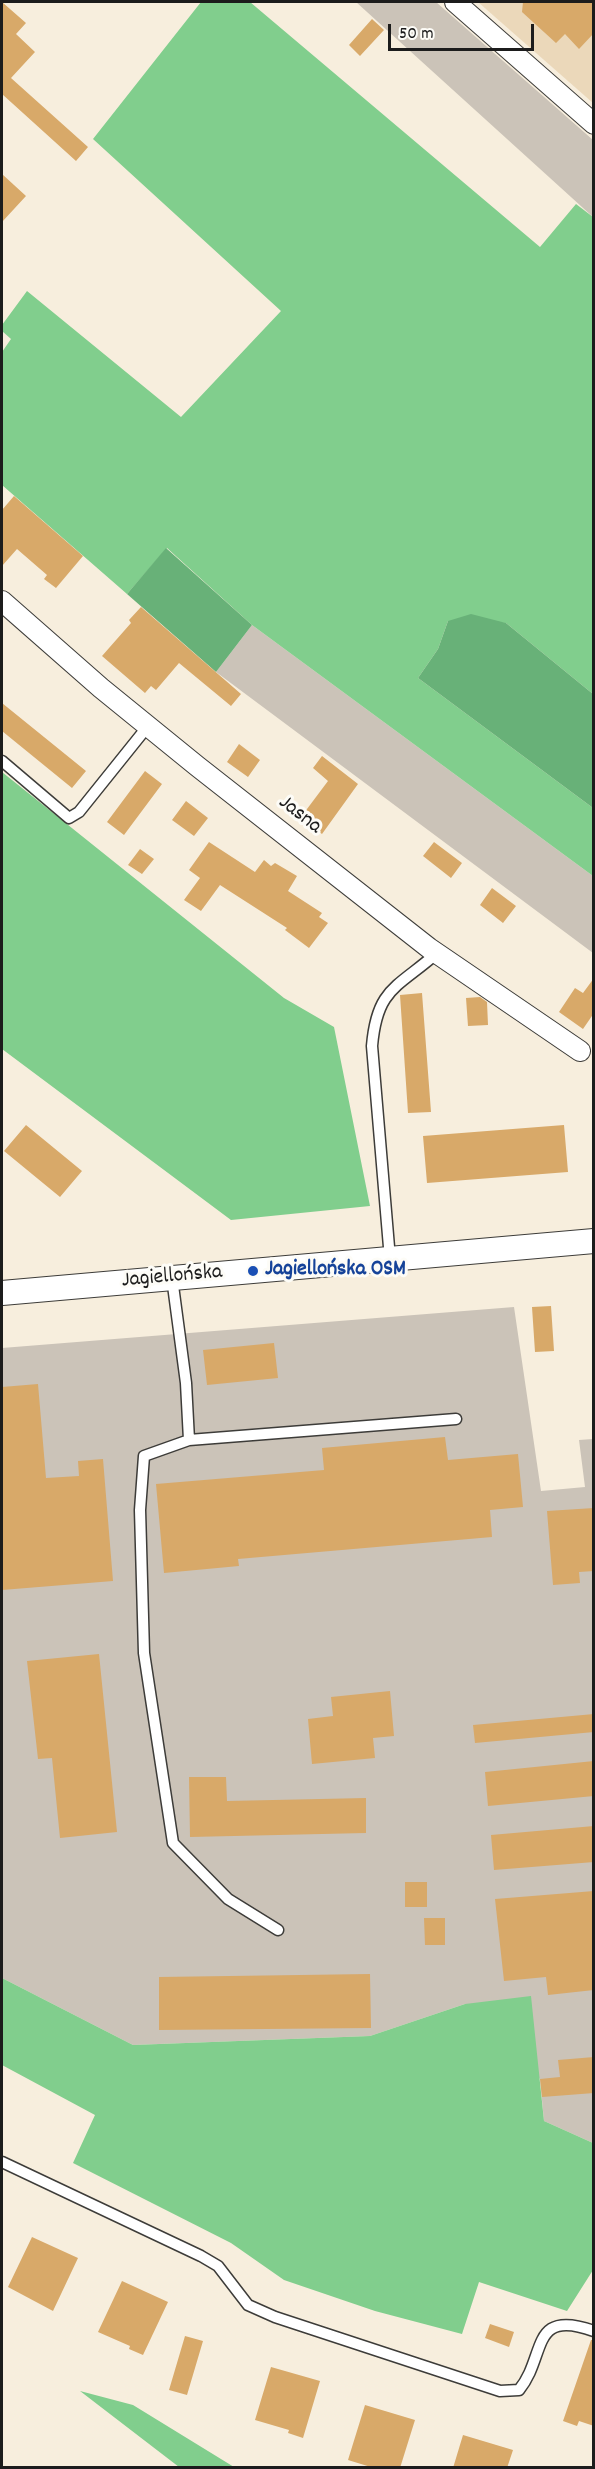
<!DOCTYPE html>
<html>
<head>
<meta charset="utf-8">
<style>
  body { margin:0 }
  #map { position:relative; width:595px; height:2469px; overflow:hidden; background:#f7eedd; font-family:Dekko,sans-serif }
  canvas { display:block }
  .frame { position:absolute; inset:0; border:3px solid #1c1c1c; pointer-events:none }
  .scale { position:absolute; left:388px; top:24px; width:146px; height:27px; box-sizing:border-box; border:3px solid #1c1c1c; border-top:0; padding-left:8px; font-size:18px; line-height:21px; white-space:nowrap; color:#1c1c1c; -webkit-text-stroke:4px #fdfcf7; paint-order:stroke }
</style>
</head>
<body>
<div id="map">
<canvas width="595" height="2469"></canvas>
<div class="frame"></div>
<div class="scale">50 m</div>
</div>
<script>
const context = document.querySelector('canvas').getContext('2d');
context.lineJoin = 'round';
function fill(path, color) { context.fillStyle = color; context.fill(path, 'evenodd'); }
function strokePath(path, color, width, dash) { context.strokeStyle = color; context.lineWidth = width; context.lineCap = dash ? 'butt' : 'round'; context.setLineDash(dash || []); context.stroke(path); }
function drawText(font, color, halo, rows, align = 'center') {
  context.font = font + ' Dekko,sans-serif'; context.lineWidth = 6; context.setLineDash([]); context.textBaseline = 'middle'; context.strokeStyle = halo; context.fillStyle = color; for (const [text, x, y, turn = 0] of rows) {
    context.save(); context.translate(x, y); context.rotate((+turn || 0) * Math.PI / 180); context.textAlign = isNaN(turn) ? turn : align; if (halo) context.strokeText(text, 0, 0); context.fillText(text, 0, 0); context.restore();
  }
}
const built = new Path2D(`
  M 478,2 L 593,2 L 593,103 Z`);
const industrial = new Path2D(`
  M 356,2 L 436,2 L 593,140 L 593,217 Z
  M 252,625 L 593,876 L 593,953 L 216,672 Z
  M 514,1307 L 541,1491 L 585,1487 L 579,1440 L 593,1439 L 593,2143 L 544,2121 L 540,2079 L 465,2004 L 370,2036 L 133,2045 L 2,1978 L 2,1348 Z`);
const green = new Path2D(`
  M 201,2 L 250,2 L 540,247 L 576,204 L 593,217 L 593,694 L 506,623 L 448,621 L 438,649 L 418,678 L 593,808 L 593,876 L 252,625 L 167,548 L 127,594 L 2,485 L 2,352 L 11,339 L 2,331 L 2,325 L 27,291 L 181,417 L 281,311 L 93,139 Z
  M 2,772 L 284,998 L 334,1027 L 370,1206 L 231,1220 L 2,1049 Z
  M 2,1978 L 133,2045 L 370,2036 L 465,2004 L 531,1996 L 544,2121 L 593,2143 L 593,2270 L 567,2311 L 479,2282 L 462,2334 L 375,2311 L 284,2280 L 231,2243 L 73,2163 L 95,2115 L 2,2065 Z
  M 80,2391 L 133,2405 L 234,2467 L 179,2467 Z`);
const forest = new Path2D(`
  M 166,548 L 252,625 L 216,672 L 127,594 Z
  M 471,614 L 506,623 L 593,694 L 593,808 L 418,678 L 438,649 L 448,621 Z`);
const building = new Path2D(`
  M 2,2 L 26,23 L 16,34 L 35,52 L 11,78 L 88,147 L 76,161 L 2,94 Z
  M 523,2 L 594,2 L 594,33 L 579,49 L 565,34 L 556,43 L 522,12 Z
  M 372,19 L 384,30 L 360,56 L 349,45 Z
  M 2,174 L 26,196 L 2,222 Z
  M 14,496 L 83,556 L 56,588 L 44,579 L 47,575 L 17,549 L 2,566 L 2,510 Z
  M 141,607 L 241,694 L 231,706 L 179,663 L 156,690 L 151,686 L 145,693 L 102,656 L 131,623 L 129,620 Z
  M 2,703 L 86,771 L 72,788 L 2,731 Z
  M 239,744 L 260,760 L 248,777 L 227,762 Z
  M 322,756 L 358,784 L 322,834 L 301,817 L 328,781 L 313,768 Z
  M 145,771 L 162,784 L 124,835 L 107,822 Z
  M 186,801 L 208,818 L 194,836 L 172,820 Z
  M 209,842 L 255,872 L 264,860 L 271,866 L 275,863 L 297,876 L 288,891 L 322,913 L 319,917 L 328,923 L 309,948 L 285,930 L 287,928 L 220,885 L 201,911 L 184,900 L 200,878 L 189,870 Z
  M 434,842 L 462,863 L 451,878 L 423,856 Z
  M 140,849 L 154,859 L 142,874 L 128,865 Z
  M 492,888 L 516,906 L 503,923 L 480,905 Z
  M 594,978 L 594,1013 L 583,1029 L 559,1012 L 575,988 L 583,993 Z
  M 422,993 L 431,1112 L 408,1113 L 400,995 Z
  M 480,997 L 487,1002 L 488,1025 L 468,1026 L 466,998 Z
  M 26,1125 L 82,1171 L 60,1197 L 4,1151 Z
  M 564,1125 L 568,1172 L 427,1183 L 423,1136 Z
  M 551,1306 L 554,1351 L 535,1352 L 532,1307 Z
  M 274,1343 L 278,1378 L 207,1385 L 203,1350 Z
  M 38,1384 L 46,1478 L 79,1476 L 78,1461 L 103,1459 L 113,1581 L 2,1590 L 2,1387 Z
  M 445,1437 L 448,1460 L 518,1454 L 523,1507 L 490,1510 L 492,1537 L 238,1559 L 239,1566 L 164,1573 L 156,1484 L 324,1470 L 322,1448 Z
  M 594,1508 L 594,1571 L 579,1572 L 580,1583 L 553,1585 L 547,1511 Z
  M 99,1654 L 117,1832 L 60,1838 L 52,1758 L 38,1759 L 27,1661 Z
  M 390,1691 L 394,1736 L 373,1738 L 375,1758 L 312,1764 L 308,1719 L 333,1716 L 331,1697 Z
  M 594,1714 L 594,1732 L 475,1743 L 473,1725 Z
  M 594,1761 L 594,1796 L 488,1806 L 485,1772 Z
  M 189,1777 L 226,1777 L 227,1801 L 366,1798 L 366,1833 L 190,1837 Z
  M 594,1826 L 594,1862 L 494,1870 L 491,1835 Z
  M 405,1882 L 427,1882 L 427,1907 L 405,1907 Z
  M 594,1891 L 594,1990 L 548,1995 L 546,1977 L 504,1981 L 495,1899 Z
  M 424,1918 L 445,1918 L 445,1945 L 425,1945 Z
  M 370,1974 L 371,2028 L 159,2030 L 159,1977 Z
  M 594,2057 L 594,2093 L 542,2097 L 540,2079 L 560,2077 L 558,2060 Z
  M 32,2237 L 78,2258 L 53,2311 L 8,2287 Z
  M 122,2281 L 168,2302 L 143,2355 L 129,2349 L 130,2346 L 98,2332 Z
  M 490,2324 L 514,2332 L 509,2347 L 485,2338 Z
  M 185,2336 L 203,2341 L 187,2395 L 169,2390 Z
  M 591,2340 L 594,2340 L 594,2426 L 579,2421 L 577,2426 L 563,2421 Z
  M 271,2367 L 320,2381 L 303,2438 L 288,2433 L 289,2430 L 255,2420 Z
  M 365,2405 L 415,2420 L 400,2468 L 374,2468 L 348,2460 Z
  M 463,2435 L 513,2450 L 507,2468 L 453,2468 Z`);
const service = new Path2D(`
  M 2,761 L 69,818 L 79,812 L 148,726
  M 390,1259 L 372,1046 C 377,988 397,988 437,953
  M 172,1278 L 186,1383 L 189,1440 L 456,1419
  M 189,1440 L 144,1456 L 140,1510 L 144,1653 L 173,1843 L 228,1899 L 278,1930
  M 2,2162 L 201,2256 L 218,2266 L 248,2305 L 275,2317 L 500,2391 L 519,2390 C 547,2356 529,2308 594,2331`);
const minor = new Path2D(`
  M 455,2 L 594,124
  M 2,601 L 101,688 L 197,766 L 429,948 L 580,1051`);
const tertiary = new Path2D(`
  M 2,1293 L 594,1241`);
const markers = [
  [253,1271,6,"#1a4fb4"]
];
const streetNames = [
  ["Jasna",299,816,38],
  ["Jagiellońska",172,1278,-5]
];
const transitNames = [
  ["Jagiellońska OSM",265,1271]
];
fill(built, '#ebd8ba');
fill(industrial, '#cbc3b8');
fill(green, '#81ce8d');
fill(forest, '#68b178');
fill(building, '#d8a969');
strokePath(service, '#3d3c39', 13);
strokePath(minor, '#3d3c39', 22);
strokePath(tertiary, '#3d3c39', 26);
strokePath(service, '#fff', 10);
strokePath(minor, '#fff', 20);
strokePath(tertiary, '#fff', 24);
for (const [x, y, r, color] of markers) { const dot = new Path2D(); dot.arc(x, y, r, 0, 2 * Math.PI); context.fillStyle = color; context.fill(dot); strokePath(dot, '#fdfcf7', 2); }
drawText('22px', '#1c1c1c', '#fdfcf7', streetNames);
drawText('bold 22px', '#164399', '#fdfcf7', transitNames, 'left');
</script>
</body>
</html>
